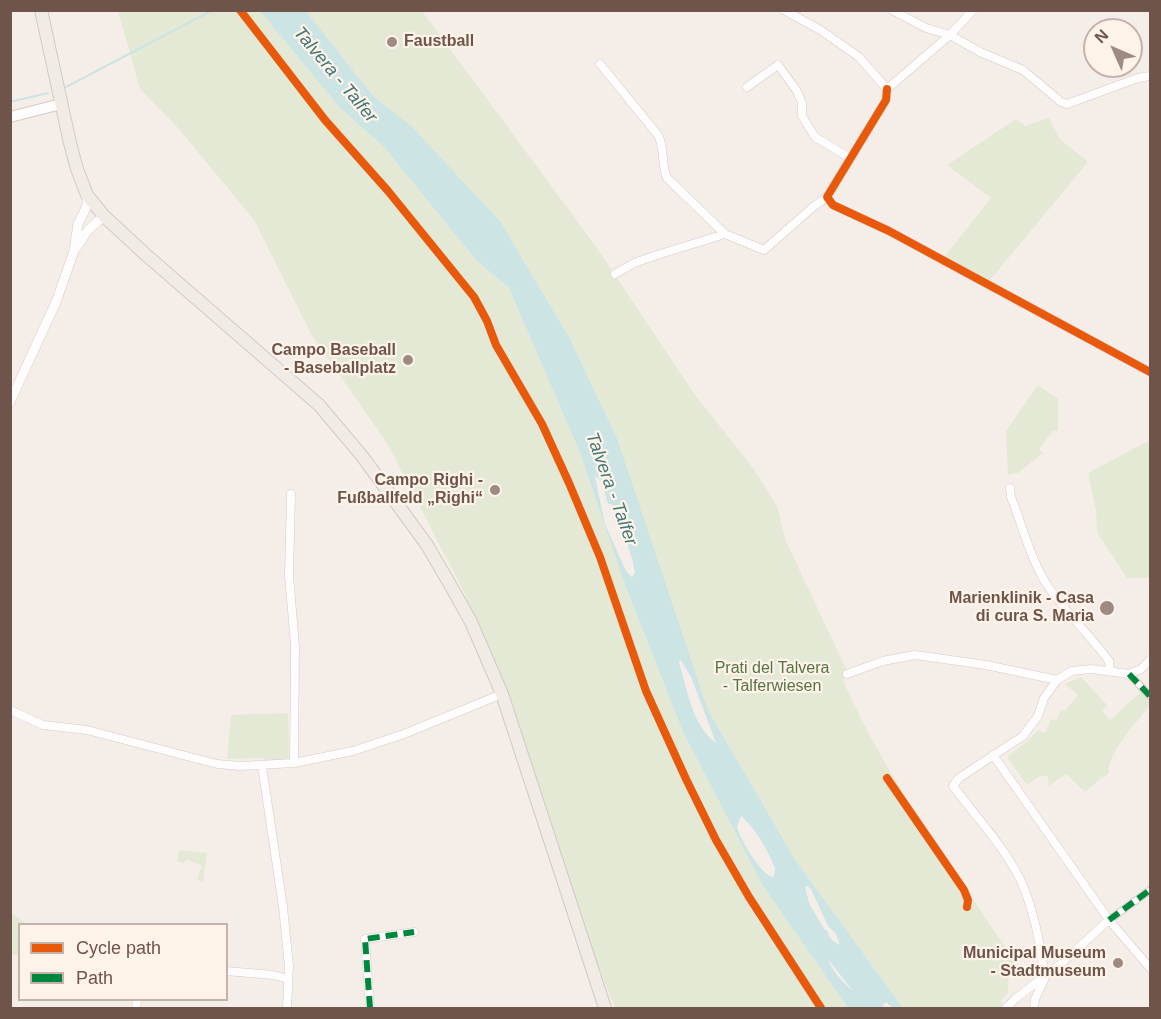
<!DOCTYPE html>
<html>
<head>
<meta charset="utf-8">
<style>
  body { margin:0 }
  #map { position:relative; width:1161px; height:1019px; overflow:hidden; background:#f5eee8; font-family:Arial,sans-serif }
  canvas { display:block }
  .frame { position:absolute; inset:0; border:12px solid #6f544c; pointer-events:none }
  .legend { position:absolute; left:18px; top:923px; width:210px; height:78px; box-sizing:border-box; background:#fdf3e9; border:2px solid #c4b3aa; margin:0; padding:8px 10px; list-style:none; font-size:18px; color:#6f544c }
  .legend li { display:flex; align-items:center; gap:12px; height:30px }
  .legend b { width:30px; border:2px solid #c4b3aa }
  .north { position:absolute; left:1083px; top:18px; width:60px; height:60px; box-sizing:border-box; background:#fdf3e9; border:2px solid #c4b3aa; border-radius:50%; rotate:315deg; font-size:16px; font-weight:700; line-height:24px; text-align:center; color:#6f544c }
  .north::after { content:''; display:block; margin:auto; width:21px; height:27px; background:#9e8a83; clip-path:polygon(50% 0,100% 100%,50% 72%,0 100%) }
</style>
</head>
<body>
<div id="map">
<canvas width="1161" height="1019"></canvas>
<div class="frame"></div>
<ul class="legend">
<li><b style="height:8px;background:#e8590c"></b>Cycle path</li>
<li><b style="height:8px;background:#00873e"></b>Path</li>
</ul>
<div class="north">N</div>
</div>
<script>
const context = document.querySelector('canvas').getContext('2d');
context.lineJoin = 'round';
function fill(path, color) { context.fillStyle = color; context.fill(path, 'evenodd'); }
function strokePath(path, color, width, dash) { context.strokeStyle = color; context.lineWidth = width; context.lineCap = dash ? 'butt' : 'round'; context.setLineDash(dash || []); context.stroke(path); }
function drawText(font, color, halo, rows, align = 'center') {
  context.font = font + ' Arial,sans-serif'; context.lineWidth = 4.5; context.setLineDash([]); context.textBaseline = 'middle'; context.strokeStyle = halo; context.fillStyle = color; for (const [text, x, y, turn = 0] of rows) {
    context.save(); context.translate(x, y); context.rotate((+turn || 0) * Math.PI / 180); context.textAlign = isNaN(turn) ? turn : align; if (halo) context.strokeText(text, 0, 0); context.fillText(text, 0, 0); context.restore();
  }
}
const green = new Path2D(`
  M 118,11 L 260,11 L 340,108 L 383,146 L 476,260 L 509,288 L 580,453 L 625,585 L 683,732 L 763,886 L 848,1008 L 615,1008 L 571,898 L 463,590 L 387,443 L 311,334 L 254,220 L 179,129 L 140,89 Z
  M 306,11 L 422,11 L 597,248 L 695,395 L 754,469 L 777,506 L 785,539 L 847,671 L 843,681 C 888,782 957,873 1017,965 L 1009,971 L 1008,993 L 1001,1001 L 1005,1008 L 903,1008 L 796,861 L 708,710 L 617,438 L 569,337 L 500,221 L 412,128 L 374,97 Z
  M 1049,118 L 1060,139 L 1088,162 L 990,280 L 945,256 L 991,198 L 947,165 L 1016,119 L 1025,126 Z
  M 1038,385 L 1058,399 L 1058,431 L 1053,431 L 1039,449 L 1043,453 L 1018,473 L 1008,475 L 1006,431 Z
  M 1150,440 L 1150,578 L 1127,578 L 1097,532 L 1096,511 L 1088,473 Z
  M 1081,677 L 1107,705 L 1102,711 L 1110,720 L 1141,692 L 1150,701 L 1150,706 C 1138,720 1105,756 1109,773 L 1103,778 L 1099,776 L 1100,779 L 1085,792 L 1066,774 L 1049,786 L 1048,777 L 1042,775 L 1027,785 L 1008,759 L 1009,755 L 1024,744 L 1039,730 L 1045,733 L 1051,719 L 1056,720 L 1061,710 L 1064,712 L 1078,695 L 1065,684 Z
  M 288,713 L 289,761 L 264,760 L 264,758 L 227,759 L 231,715 Z
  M 179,850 L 207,853 L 203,882 L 197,879 L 202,866 L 186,859 L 184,863 L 177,861 Z
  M 11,913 L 27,924 L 20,924 L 19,955 L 11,954 Z`);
const water = new Path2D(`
  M 260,11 L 306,11 L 374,97 L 412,127 L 500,221 L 569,337 L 617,438 L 708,710 L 796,861 L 903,1008 L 893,1008 L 886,1002 L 881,1006 L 881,1008 L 848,1008 L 763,886 L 683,732 L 625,585 L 580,453 L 509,288 L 476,260 L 383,146 L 340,108 ZM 595,477 L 597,477 L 601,481 L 608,504 L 612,504 C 617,527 632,547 635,573 L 632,577 L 626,571 L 605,524 ZM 680,659 L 691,677 L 716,743 C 691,724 688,690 679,663 ZM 741,816 C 756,829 769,852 776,871 L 773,877 C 761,875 740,839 737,827 ZM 796,883 L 810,906 L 805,887 L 807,886 L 811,889 L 828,926 L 836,934 L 840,945 L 830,939 L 827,930 L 817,931 L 803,916 L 792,896 ZM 831,953 C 847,958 860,978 859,994 C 848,989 828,968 828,956 Z`);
const stream = new Path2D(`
  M 66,87 L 213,10
  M 10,102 L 48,93`);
const river = new Path2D(`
  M 782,873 L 821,938 L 876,1008`);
const pedestrian = new Path2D(`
  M 1129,674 L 1150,696
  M 1109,920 L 1150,890`);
const minor = new Path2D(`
  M 784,10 L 822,31 L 859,57 L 887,89
  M 892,10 L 926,28 L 950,35 L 980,52 L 1023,70 L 1061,102 L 1067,104 L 1138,78 L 1150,76
  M 600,64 L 658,135 C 665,148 661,164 667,178 L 725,234
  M 747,87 L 778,65 L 797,91 L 802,103 L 802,116 L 815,137 L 850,158
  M 887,89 L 886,100 L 827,197 L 833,205 L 889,231 L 1150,372
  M 887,89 L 950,35 L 973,10
  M 615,274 L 634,263 L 654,256 L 725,234 L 764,250 L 813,207 L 827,197
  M 1010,488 L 1011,497 C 1022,524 1029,555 1044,580 C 1063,611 1088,632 1109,661 L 1110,671
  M 291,494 L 289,575 L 295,646 L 294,763
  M 847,674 L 883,661 L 915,655 L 986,665 L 1057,680
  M 10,710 L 43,725 L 87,730 L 217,764 L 241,766 L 294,763 L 353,751 L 404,734 L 502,694
  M 993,755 L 1109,920 L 1150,968
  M 262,766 L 283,907 L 289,966 L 287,1008
  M 226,971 L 273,975 L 288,979
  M 1045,976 C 1040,944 1034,909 1020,879 C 1005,848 974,814 953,786 L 959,778 L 1023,736 L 1038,716 L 1044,698 L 1057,680 L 1072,671 L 1091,669 L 1129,674 L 1141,669 L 1150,660
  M 136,1008 L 137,1000
  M 370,1008 L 365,939 L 414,932
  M 1006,1008 L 1015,999 L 1058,966 L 1109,920
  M 1034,1008 L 1035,999 L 1045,978`);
const tertiary = new Path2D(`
  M 77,247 L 88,230 L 104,216
  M 10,402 L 56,302 L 74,251 L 78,224 L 87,206 L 87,195`);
const secondary = new Path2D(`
  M 10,117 L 61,104`);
const primary = new Path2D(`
  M 41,10 L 70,143 L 77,169 L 87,195 L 104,216 L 145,254 L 319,405 L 362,456 L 427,545 L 452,588 L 471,622 L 502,694 L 605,1008`);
const quiet = new Path2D(`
  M 1129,674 L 1150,696
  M 1109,920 L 1150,890
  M 370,1008 L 365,939 L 414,932`);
const cycleway = new Path2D(`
  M 240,10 L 325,120 L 388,191 L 474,297 L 487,321 L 496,345 L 542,424 L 569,483 L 600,557 L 646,691 L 686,779 L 716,840 L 749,897 L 821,1008
  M 887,89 L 886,100 L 827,197 L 833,205 L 889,231 L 1150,372
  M 887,778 L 964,890 L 968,900 L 967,907`);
const markers = [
  [392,42,6,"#9e8a83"],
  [408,360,6,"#9e8a83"],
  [495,490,6,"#9e8a83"],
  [1107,608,8,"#9e8a83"],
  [1118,963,6,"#9e8a83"]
];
const poiNames = [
  ["Faustball",404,42,"left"],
  ["Campo Baseball",396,351],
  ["- Baseballplatz",396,369],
  ["Campo Righi -",483,481],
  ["Fußballfeld „Righi“",483,499],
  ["Marienklinik - Casa",1094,599],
  ["di cura S. Maria",1094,617],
  ["Municipal Museum",1106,954],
  ["- Stadtmuseum",1106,972]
];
const parkNames = [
  ["Prati del Talvera",772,669],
  ["- Talferwiesen",772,687]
];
const waterNames = [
  ["Talvera - Talfer",335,75,50],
  ["Talvera - Talfer",611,489,70]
];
fill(green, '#e3e9d4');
fill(water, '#cce4e3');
strokePath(stream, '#cce4e3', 2);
strokePath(river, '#cce4e3', 15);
strokePath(pedestrian, '#d3cbc7', 8);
strokePath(minor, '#d3cbc7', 9);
strokePath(tertiary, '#d3cbc7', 10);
strokePath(secondary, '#d4cac5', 12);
strokePath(primary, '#d3c9c6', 14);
strokePath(pedestrian, '#fefcfc', 6);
strokePath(minor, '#fefcfc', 8);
strokePath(tertiary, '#fefcfc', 9);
strokePath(secondary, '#fefcfc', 10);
strokePath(primary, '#f1ebe5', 12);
strokePath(quiet, '#00873e', 6, [12, 6]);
strokePath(cycleway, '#e8590c', 8);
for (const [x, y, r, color] of markers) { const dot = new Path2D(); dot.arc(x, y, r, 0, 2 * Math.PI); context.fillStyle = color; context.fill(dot); strokePath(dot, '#fdf3e9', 2); }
drawText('bold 16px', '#6f544c', '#fdf3e9', poiNames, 'right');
drawText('16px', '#587445', '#fdf3e9', parkNames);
drawText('italic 18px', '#45777a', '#fdf3e9', waterNames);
</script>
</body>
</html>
